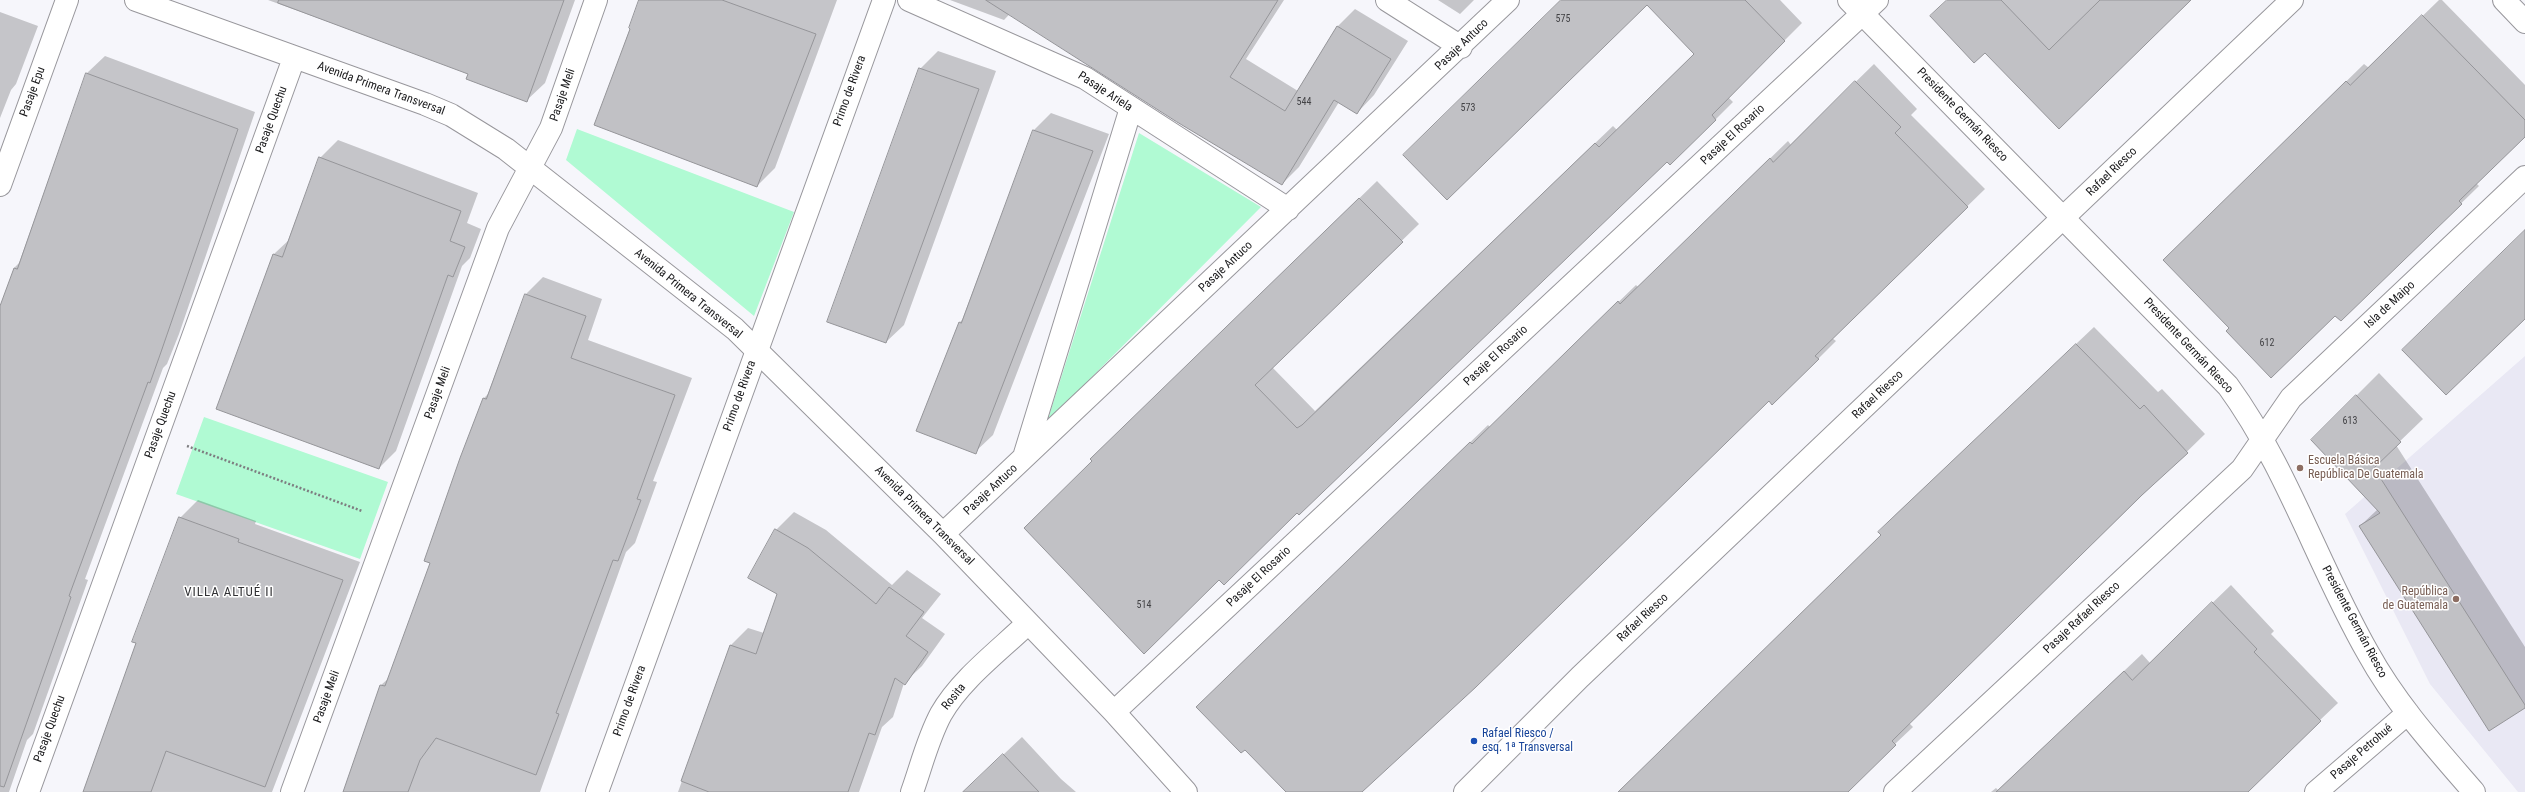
<!DOCTYPE html>
<html>
<head>
<meta charset="utf-8">
<style>
  body { margin:0 }
  canvas { display:block; background:#f6f6fb }
</style>
</head>
<body>
<canvas width="2525" height="792"></canvas>
<script>
const context = document.querySelector('canvas').getContext('2d');
context.lineJoin = 'round';
function fill(path, color) { context.fillStyle = color; context.fill(path, 'evenodd'); }
function strokePath(path, color, width, dash) { context.strokeStyle = color; context.lineWidth = width; context.lineCap = dash ? 'butt' : 'round'; context.setLineDash(dash || []); context.stroke(path); }
function drawText(font, color, halo, rows, align = 'center') {
  context.font = font + ' "Roboto Condensed",sans-serif'; context.lineWidth = 3; context.setLineDash([]); context.textBaseline = 'middle'; context.strokeStyle = halo; context.fillStyle = color; for (const [text, x, y, turn = 0] of rows) {
    context.save(); context.translate(x, y); context.rotate((+turn || 0) * Math.PI / 180); context.textAlign = isNaN(turn) ? turn : align; if (halo) context.strokeText(text, 0, 0); context.fillText(text, 0, 0); context.restore();
  }
}
const built = new Path2D(`
  M 2525,356 L 2525,792 L 2518,792 L 2430,684 L 2345,514 Z`);
const green = new Path2D(`
  M 577,129 L 794,212 L 754,316 L 566,160 Z
  M 1139,133 L 1261,207 L 1047,422 Z
  M 204,417 L 388,482 L 360,559 L 176,494 Z`);
const shadow = new Path2D(`
  M 268,0 L 575,0 L 545,83 L 527,100 L 469,73 Z
  M 640,0 L 837,0 L 775,168 L 757,186 L 596,124 Z
  M 950,0 L 1023,0 L 1004,20 Z
  M 1072,0 L 1284,0 L 1246,59 L 1298,91 L 1338,26 L 1355,9 L 1408,41 L 1374,95 L 1357,113 L 1339,102 L 1299,167 L 1282,184 Z
  M 1438,0 L 1474,0 L 1460,14 Z
  M 1562,0 L 1780,0 L 1802,23 L 1728,97 L 1733,102 L 1716,119 L 1670,164 L 1667,160 L 1299,513 L 1093,461 L 1109,442 L 1377,181 L 1419,224 L 1272,367 L 1315,411 L 1613,126 L 1617,130 L 1695,53 L 1647,4 Z
  M 1947,0 L 2189,0 L 2059,127 Z
  M 2439,0 L 2442,0 L 2525,85 L 2525,135 L 2476,183 L 2479,186 L 2341,320 L 2335,314 L 2231,328 L 2182,242 L 2364,64 L 2369,68 Z
  M 0,12 L 38,26 L 16,84 L 11,90 L 0,118 Z
  M 938,51 L 996,71 L 904,325 L 886,342 L 920,69 Z
  M 105,56 L 255,112 L 179,334 L 167,364 L 163,368 L 85,579 L 88,580 L 33,734 L 27,740 L 9,792 L 0,792 L 0,308 L 14,268 L 20,262 L 87,73 Z
  M 1874,64 L 1917,109 L 1911,115 L 1985,189 L 1832,338 L 1836,341 L 1818,359 L 1769,400 L 1475,686 L 1361,792 L 1287,792 L 1215,689 L 1488,425 L 1490,427 L 1636,285 L 1638,287 L 1788,141 L 1791,145 Z
  M 1051,113 L 1109,134 L 993,435 L 975,452 L 960,322 L 964,318 L 1034,130 Z
  M 338,140 L 478,193 L 467,223 L 481,229 L 470,258 L 462,266 L 396,451 L 379,468 L 274,254 L 291,238 L 320,158 Z
  M 543,277 L 602,299 L 588,340 L 692,378 L 653,481 L 657,482 L 635,543 L 626,552 L 540,792 L 344,792 L 381,685 L 389,678 L 431,562 L 461,458 L 484,398 L 490,392 L 526,294 Z
  M 2094,327 L 2158,392 L 2162,389 L 2205,434 L 1909,723 L 1913,727 L 1895,744 L 1846,792 L 1620,792 L 1882,535 L 1879,532 L 1896,514 Z
  M 2379,373 L 2423,419 L 2396,445 L 2525,647 L 2525,707 L 2360,526 L 2378,509 L 2312,440 Z
  M 198,500 L 256,521 L 255,524 L 360,562 L 272,792 L 84,792 L 180,518 Z
  M 794,512 L 826,530 L 892,585 L 907,570 L 941,594 L 922,618 L 945,634 L 922,666 L 904,683 L 893,717 L 882,727 L 859,792 L 678,792 L 731,645 L 748,628 L 764,633 L 778,593 L 750,578 L 776,530 Z
  M 2231,585 L 2274,631 L 2271,634 L 2338,703 L 2244,792 L 1991,792 L 1996,788 L 1998,790 L 2142,654 L 2150,663 Z
  M 1022,737 L 1061,779 L 1076,792 L 969,792 L 985,772 Z`);
const building = new Path2D(`
  M 279,0 L 564,0 L 527,102 L 466,79 L 468,74 L 278,3 Z
  M 639,0 L 722,0 L 816,34 L 757,187 L 594,125 L 630,29 L 629,28 Z
  M 986,0 L 1278,0 L 1230,77 L 1285,111 L 1337,26 L 1391,59 L 1357,114 L 1334,100 L 1282,185 L 1177,122 Z
  M 1561,0 L 1745,0 L 1785,41 L 1712,115 L 1716,120 L 1670,165 L 1667,162 L 1299,515 L 1297,513 L 1224,585 L 1219,580 L 1144,654 L 1024,528 L 1092,461 L 1090,459 L 1359,198 L 1403,242 L 1255,385 L 1297,428 L 1302,425 L 1595,143 L 1599,147 L 1694,54 L 1647,5 L 1447,200 L 1403,155 Z
  M 1947,0 L 2001,0 L 2049,50 L 2100,0 L 2191,0 L 2059,129 L 1985,53 L 1974,63 L 1930,16 Z
  M 2422,15 L 2525,120 L 2525,137 L 2459,201 L 2462,204 L 2341,321 L 2335,316 L 2271,378 L 2226,331 L 2229,328 L 2163,260 L 2346,81 L 2350,85 Z
  M 919,68 L 979,89 L 886,343 L 827,322 Z
  M 86,73 L 238,129 L 161,352 L 150,383 L 148,382 L 69,596 L 71,597 L 4,787 L 0,786 L 0,306 L 14,268 L 17,269 Z
  M 1855,81 L 1901,127 L 1895,133 L 1968,207 L 1815,356 L 1819,359 L 1772,405 L 1769,401 L 1476,687 L 1362,792 L 1286,792 L 1245,750 L 1241,753 L 1196,707 L 1470,442 L 1472,444 L 1618,301 L 1620,304 L 1770,158 L 1773,162 Z
  M 1033,130 L 1093,151 L 976,454 L 916,431 L 959,322 L 961,323 Z
  M 319,157 L 461,211 L 450,241 L 465,247 L 453,277 L 448,275 L 379,469 L 216,409 L 273,254 L 282,257 Z
  M 2525,230 L 2525,319 L 2446,395 L 2402,350 Z
  M 525,294 L 586,316 L 571,358 L 675,395 L 637,499 L 641,500 L 618,561 L 613,560 L 556,713 L 559,714 L 536,775 L 436,738 L 420,760 L 408,792 L 343,792 L 380,685 L 385,686 L 430,563 L 424,561 L 460,458 L 483,398 L 486,399 Z
  M 2076,344 L 2140,409 L 2144,405 L 2188,453 L 2142,495 L 1892,741 L 1896,745 L 1848,792 L 1618,792 L 1881,535 L 1878,532 Z
  M 2356,395 L 2401,442 L 2374,468 L 2525,705 L 2525,708 L 2489,731 L 2359,526 L 2380,513 L 2311,440 Z
  M 179,517 L 239,539 L 238,542 L 343,580 L 265,787 L 166,751 L 151,792 L 83,792 L 136,643 L 132,642 Z
  M 775,529 L 808,548 L 876,604 L 889,587 L 924,612 L 906,636 L 928,652 L 905,685 L 895,678 L 875,735 L 869,733 L 848,792 L 709,792 L 681,781 L 730,645 L 756,654 L 777,594 L 748,578 Z
  M 2212,602 L 2257,649 L 2254,652 L 2321,721 L 2248,792 L 1996,792 L 2124,671 L 2132,680 Z
  M 1003,754 L 1039,792 L 963,792 Z`);
const path = new Path2D(`
  M 187,446 L 362,511`);
const street = new Path2D(`
  M 136,0 L 425,104 L 451,115 L 506,149 L 735,329 L 943,534 L 1114,712 L 1186,792
  M 909,0 L 1085,78 L 1288,209
  M 1387,0 L 1461,47
  M 1849,0 L 2228,386 C 2287,467 2318,566 2368,653 C 2396,704 2436,748 2474,792
  M 2504,0 L 2525,22
  M 0,185 L 67,0
  M 1024,457 L 1131,108
  M 943,534 L 1508,0
  M 1114,712 L 1877,0
  M 28,792 L 294,58
  M 292,792 L 498,228 L 551,128 L 596,0
  M 912,792 C 921,767 928,738 941,714 C 961,679 999,651 1028,623
  M 1895,792 L 2242,469 L 2291,398 L 2525,177
  M 2316,792 L 2408,713`);
const secondary = new Path2D(`
  M 597,792 L 884,0
  M 1465,792 L 1580,677 L 2292,0`);
const markers = [
  [2300,468,4,"#8d6e63"],
  [2456,599,4,"#8d6e63"],
  [1474,741,4,"#1a4fb4"]
];
const numberNames = [
  ["575",1563,19],
  ["544",1304,102],
  ["573",1468,108],
  ["612",2267,343],
  ["613",2350,421],
  ["514",1144,605]
];
const streetNames = [
  ["Pasaje Antuco",1462,45,-44],
  ["Avenida Primera Transversal",381,89,20],
  ["Primo de Rivera",850,91,-70],
  ["Pasaje Epu",33,92,-70],
  ["Pasaje Ariela",1105,92,33],
  ["Pasaje Meli",563,95,-71],
  ["Presidente Germán Riesco",1962,115,46],
  ["Pasaje Quechu",272,120,-70],
  ["Pasaje El Rosario",1733,135,-43],
  ["Rafael Riesco",2112,172,-44],
  ["Pasaje Antuco",1226,267,-43],
  ["Avenida Primera Transversal",688,294,39],
  ["Isla de Maipo",2390,305,-43],
  ["Presidente Germán Riesco",2188,346,47],
  ["Pasaje El Rosario",1496,356,-43],
  ["Pasaje Meli",438,393,-70],
  ["Rafael Riesco",1878,395,-43],
  ["Primo de Rivera",740,396,-70],
  ["Pasaje Quechu",161,425,-70],
  ["Pasaje Antuco",991,490,-43],
  ["Avenida Primera Transversal",924,516,45],
  ["Pasaje El Rosario",1259,577,-43],
  ["Rafael Riesco",1643,618,-43],
  ["Pasaje Rafael Riesco",2082,618,-43],
  ["Presidente Germán Riesco",2354,622,62],
  ["Pasaje Meli",327,697,-70],
  ["Rosita",954,697,-51],
  ["Primo de Rivera",630,701,-70],
  ["Pasaje Quechu",50,729,-70],
  ["Pasaje Petrohué",2362,752,-41]
];
const educationNames = [
  ["Escuela Básica",2308,461],
  ["República De Guatemala",2308,475],
  ["República",2448,592,"right"],
  ["de Guatemala",2448,606,"right"]
];
const transitNames = [
  ["Rafael Riesco /",1482,734],
  ["esq. 1ª Transversal",1482,748]
];
const neighbourhoodNames = [
  ["VILLA ALTUÉ II",229,593]
];
fill(built, '#e9e8f4');
fill(green, '#b0fad3');
fill(shadow, '#0003');
fill(building, '#c1c1c5');
strokePath(building, '#959599', 1);
strokePath(street, '#98979c', 24);
strokePath(secondary, '#98979c', 24);
strokePath(path, '#7d7d80', 2.5, [2, 2]);
strokePath(street, '#fff', 22);
strokePath(secondary, '#fff', 22);
for (const [x, y, r, color] of markers) { const dot = new Path2D(); dot.arc(x, y, r, 0, 2 * Math.PI); context.fillStyle = color; context.fill(dot); strokePath(dot, '#fff', 1.5); }
drawText('10px', '#434346', null, numberNames);
drawText('12px', '#19191b', '#fff', streetNames);
drawText('12px', '#785e54', '#fff', educationNames, 'left');
drawText('12px', '#164399', '#fff', transitNames, 'left');
context.letterSpacing = '1px';
drawText('13px', '#303033', '#fff', neighbourhoodNames);
context.letterSpacing = '0px';
</script>
</body>
</html>
